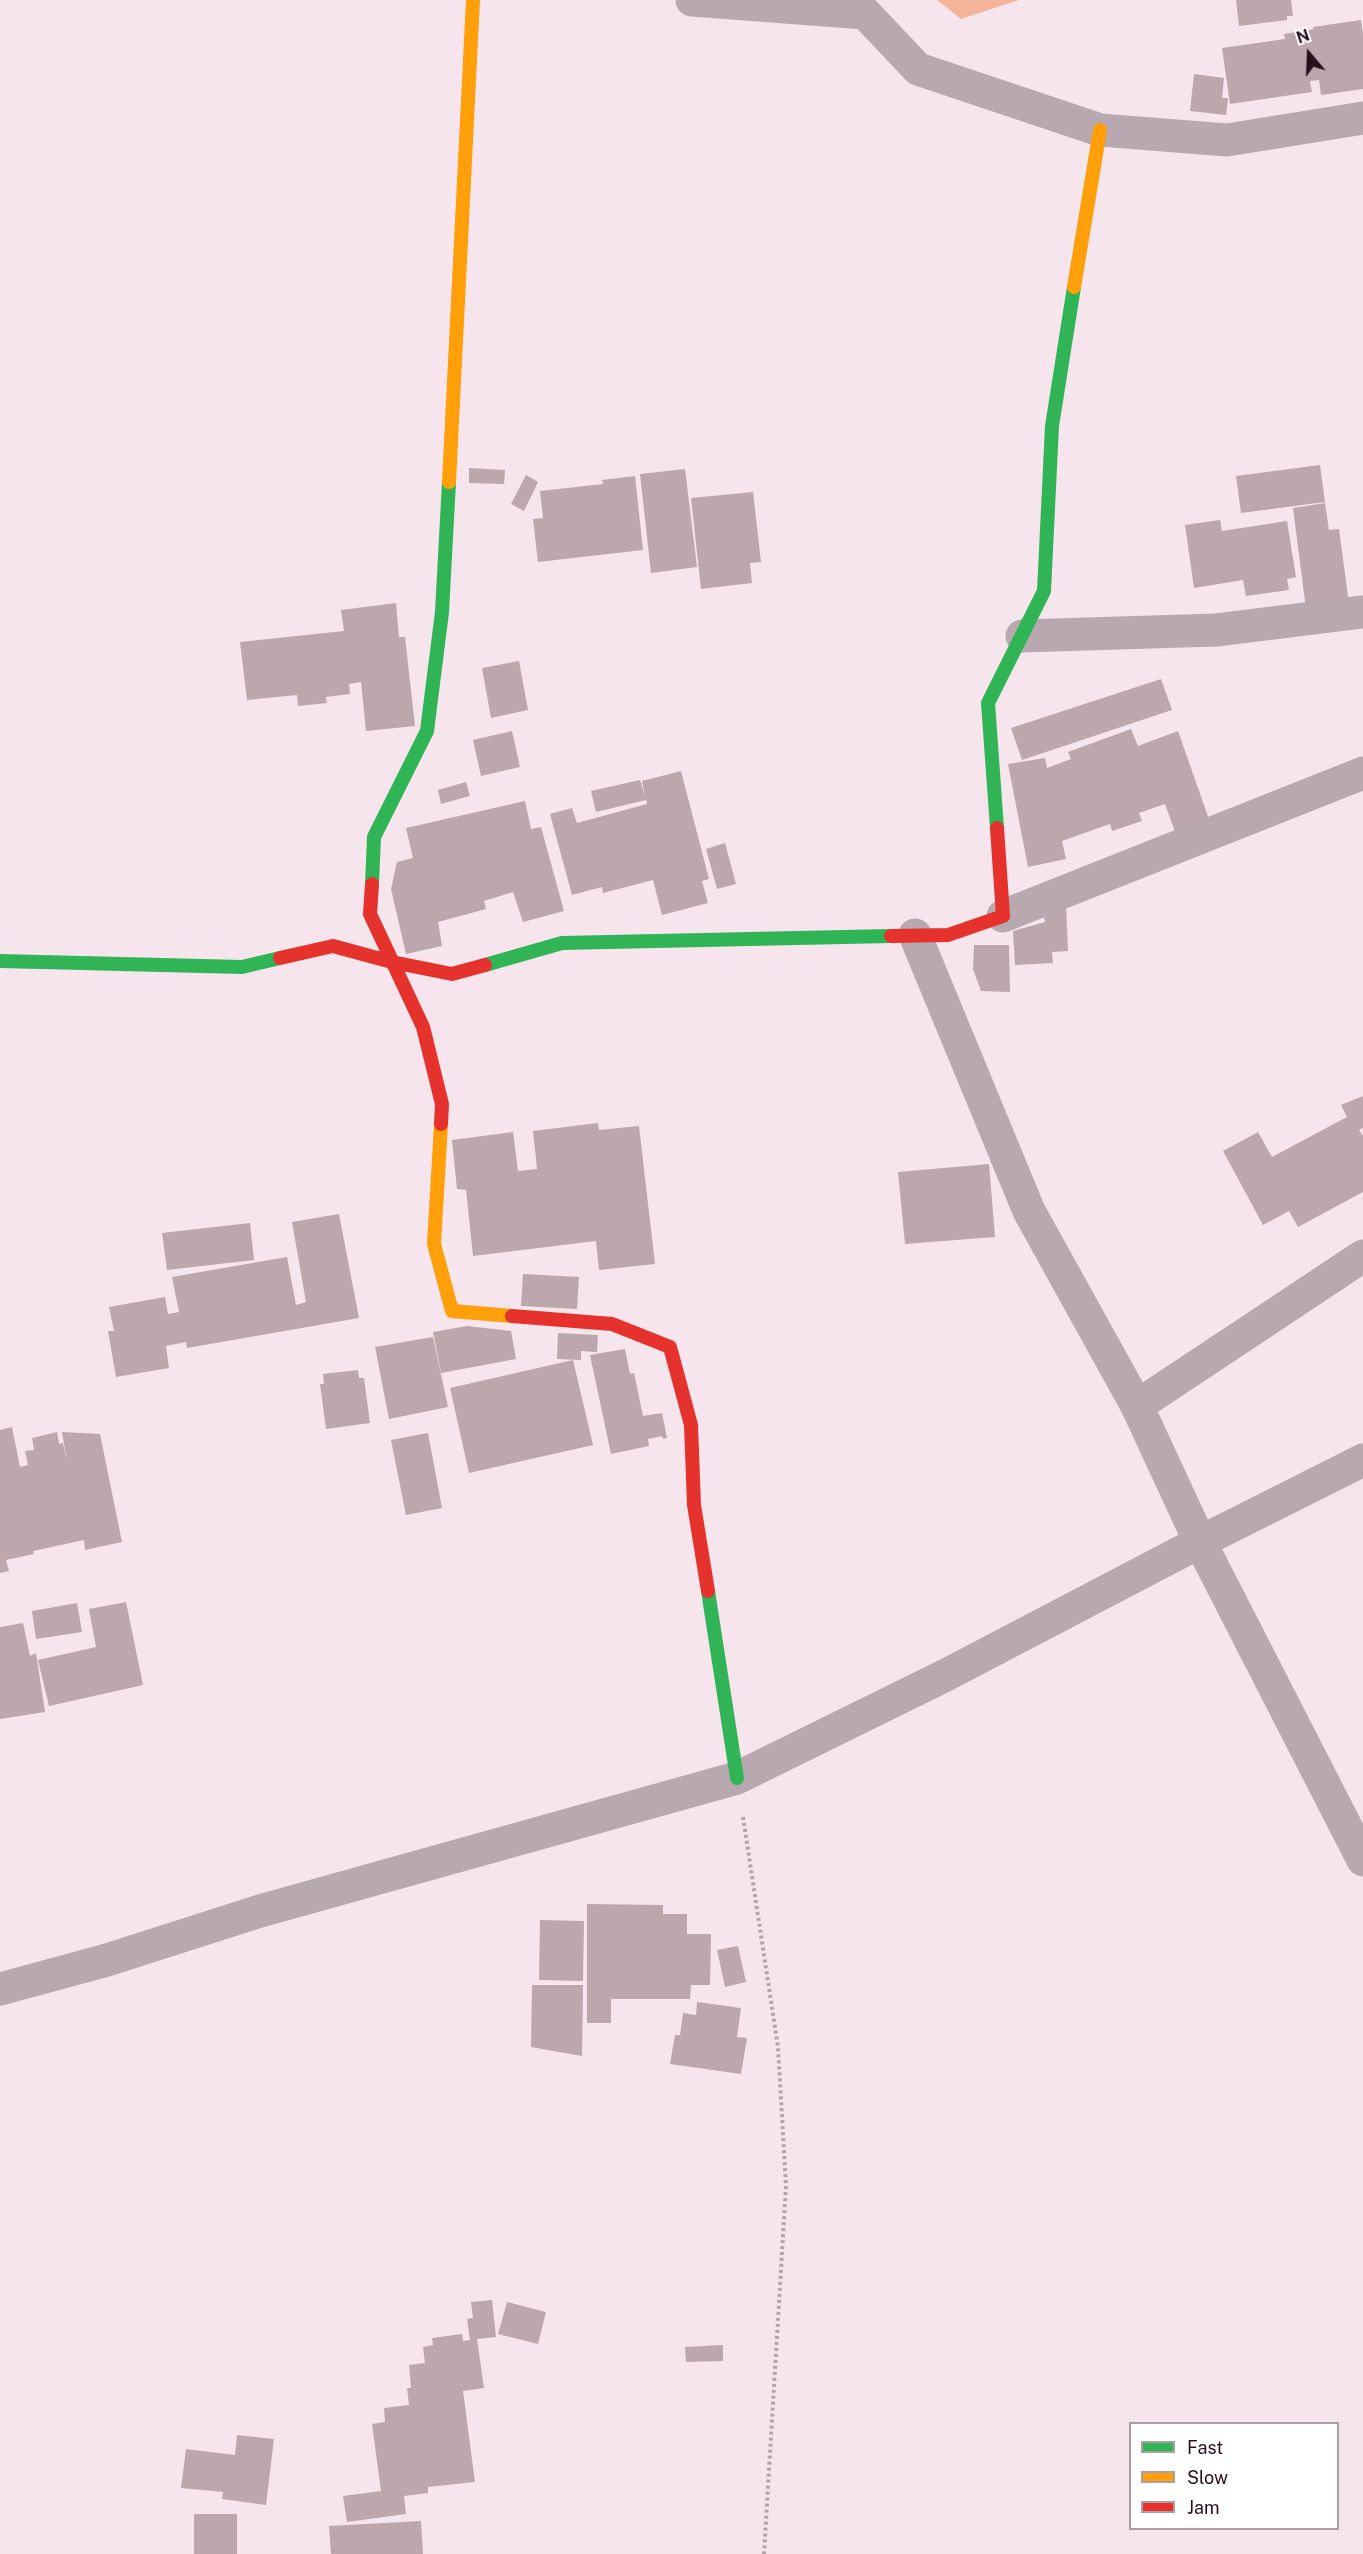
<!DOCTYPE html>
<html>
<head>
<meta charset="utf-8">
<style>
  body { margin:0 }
  #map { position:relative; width:1363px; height:2554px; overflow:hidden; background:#f6e5ed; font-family:"Public Sans",sans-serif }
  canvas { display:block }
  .legend { position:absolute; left:1129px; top:2422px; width:210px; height:108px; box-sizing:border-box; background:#fff; border:2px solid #a99fa5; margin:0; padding:8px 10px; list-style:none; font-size:18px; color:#290f1e }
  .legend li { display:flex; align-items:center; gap:12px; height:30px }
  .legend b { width:30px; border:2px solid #a99fa5 }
  .north { position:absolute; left:1279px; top:24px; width:60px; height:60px; -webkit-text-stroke:4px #fff; paint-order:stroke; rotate:341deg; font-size:16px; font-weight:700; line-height:24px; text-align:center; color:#290f1e }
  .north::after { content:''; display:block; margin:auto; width:21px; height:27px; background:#290f1e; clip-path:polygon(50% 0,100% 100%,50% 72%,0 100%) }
</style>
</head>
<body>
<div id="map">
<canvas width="1363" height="2554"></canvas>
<ul class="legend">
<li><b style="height:8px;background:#30b455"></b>Fast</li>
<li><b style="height:8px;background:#ff9f0a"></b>Slow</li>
<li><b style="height:8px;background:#e5322d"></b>Jam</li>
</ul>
<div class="north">N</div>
</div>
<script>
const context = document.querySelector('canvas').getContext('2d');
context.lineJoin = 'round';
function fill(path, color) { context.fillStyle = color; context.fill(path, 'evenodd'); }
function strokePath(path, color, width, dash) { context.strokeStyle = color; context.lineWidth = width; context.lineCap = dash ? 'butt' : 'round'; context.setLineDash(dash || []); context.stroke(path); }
const forest = new Path2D(`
  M 937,0 L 1019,0 L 961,19 Z`);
const building = new Path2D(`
  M 1236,0 L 1291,0 L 1293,16 L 1287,16 L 1287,20 L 1239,26 Z
  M 1361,20 L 1363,34 L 1363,89 L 1321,95 L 1319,80 L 1310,81 L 1312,92 L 1230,104 L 1222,48 L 1285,39 L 1284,34 L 1314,29 L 1313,27 Z
  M 1194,74 L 1224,78 L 1222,98 L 1228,98 L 1226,115 L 1190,111 Z
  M 1320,465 L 1325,502 L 1241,513 L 1236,476 Z
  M 469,468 L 505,470 L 504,484 L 469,483 Z
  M 685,469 L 697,567 L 651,573 L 640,474 Z
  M 526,475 L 538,482 L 524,511 L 511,504 Z
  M 635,476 L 643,550 L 538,562 L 533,519 L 543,518 L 540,491 L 603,484 L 602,480 Z
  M 753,492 L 761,562 L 750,563 L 752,583 L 701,589 L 691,498 Z
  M 1325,503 L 1329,530 L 1339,529 L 1349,604 L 1306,609 L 1293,508 Z
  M 1220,520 L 1222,531 L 1287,521 L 1296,577 L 1287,579 L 1289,590 L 1246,596 L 1243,580 L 1194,588 L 1185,525 Z
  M 396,603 L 399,637 L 405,637 L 415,726 L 366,731 L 361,682 L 349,684 L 350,694 L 326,697 L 327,703 L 298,706 L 297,695 L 247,700 L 240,642 L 344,631 L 341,610 Z
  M 519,661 L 528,710 L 491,718 L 482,668 Z
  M 1161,679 L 1172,710 L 1022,760 L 1011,728 Z
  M 1131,729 L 1138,746 L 1178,731 L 1211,825 L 1177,837 L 1165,804 L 1139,813 L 1142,821 L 1112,831 L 1110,824 L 1062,841 L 1066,859 L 1028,867 L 1008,764 L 1045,758 L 1047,768 L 1071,759 L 1068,752 Z
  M 512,731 L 520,767 L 481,776 L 473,740 Z
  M 681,771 L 709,879 L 702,881 L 708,903 L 662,915 L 653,880 L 603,893 L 602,887 L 572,895 L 550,814 L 572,808 L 577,823 L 647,804 L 646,800 L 596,812 L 591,791 L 640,780 L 645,796 L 642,781 Z
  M 466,782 L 470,796 L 441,804 L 438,790 Z
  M 525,801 L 531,829 L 541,827 L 564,911 L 523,922 L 513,892 L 484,901 L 486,909 L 438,922 L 442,946 L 406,954 L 391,889 L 397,862 L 413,858 L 406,828 Z
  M 725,843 L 736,884 L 717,889 L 706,849 Z
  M 1066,905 L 1068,951 L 1052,952 L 1053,963 L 1015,965 L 1013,931 L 1045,922 L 1043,913 Z
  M 974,945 L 1009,945 L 1010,992 L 981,991 L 973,969 Z
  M 1363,1096 L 1363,1128 L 1359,1130 L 1363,1136 L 1363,1192 L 1298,1227 L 1289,1211 L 1263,1225 L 1223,1151 L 1258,1132 L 1272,1157 L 1347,1117 L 1341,1105 Z
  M 598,1123 L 599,1130 L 639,1126 L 655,1264 L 599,1270 L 596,1241 L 473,1256 L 466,1190 L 457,1189 L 452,1140 L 513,1132 L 518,1171 L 537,1169 L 533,1131 Z
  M 989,1164 L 995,1237 L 905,1244 L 898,1172 Z
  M 339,1214 L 359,1318 L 187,1348 L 186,1342 L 166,1346 L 169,1368 L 116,1377 L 108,1331 L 114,1331 L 109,1307 L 165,1297 L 168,1314 L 179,1312 L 172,1277 L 287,1257 L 296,1305 L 306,1302 L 292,1222 Z
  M 250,1223 L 254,1260 L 167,1270 L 162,1233 Z
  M 523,1274 L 579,1277 L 577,1309 L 521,1306 Z
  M 467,1326 L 511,1331 L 516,1359 L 441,1373 L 433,1332 Z
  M 558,1333 L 598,1335 L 597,1352 L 581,1351 L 581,1360 L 557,1359 Z
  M 433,1337 L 448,1407 L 389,1419 L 375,1347 Z
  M 625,1349 L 630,1374 L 634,1373 L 643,1416 L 662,1413 L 667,1438 L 663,1439 L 662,1436 L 648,1439 L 649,1446 L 611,1454 L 590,1355 Z
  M 573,1360 L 593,1445 L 469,1473 L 450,1388 Z
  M 358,1370 L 359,1378 L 364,1378 L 370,1423 L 326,1429 L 320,1384 L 324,1384 L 323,1374 Z
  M 12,1427 L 20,1467 L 28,1465 L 25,1451 L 34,1450 L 32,1438 L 57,1432 L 59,1444 L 63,1443 L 67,1462 L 62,1432 L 100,1434 L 122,1542 L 85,1550 L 84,1540 L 33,1551 L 34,1554 L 6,1560 L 9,1571 L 0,1573 L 0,1430 Z
  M 428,1433 L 442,1508 L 406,1515 L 391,1440 Z
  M 126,1602 L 143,1685 L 49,1706 L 38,1660 L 96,1647 L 89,1609 Z
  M 77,1603 L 82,1632 L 36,1639 L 32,1611 Z
  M 23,1623 L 30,1656 L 36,1653 L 45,1712 L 0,1719 L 0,1627 Z
  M 587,1904 L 663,1905 L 663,1914 L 687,1914 L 687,1934 L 711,1934 L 710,1985 L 691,1985 L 690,1999 L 611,1999 L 611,2023 L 587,2023 Z
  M 540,1920 L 584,1921 L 583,1981 L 539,1980 Z
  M 738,1946 L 746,1982 L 725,1987 L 717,1950 Z
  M 532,1985 L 583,1985 L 582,2056 L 531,2047 Z
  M 697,2002 L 741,2008 L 737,2037 L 747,2038 L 741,2074 L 670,2064 L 675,2035 L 680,2035 L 683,2013 L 696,2015 Z
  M 492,2300 L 496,2337 L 477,2339 L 484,2388 L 463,2391 L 475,2482 L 428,2487 L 428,2493 L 404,2496 L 406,2514 L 347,2522 L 343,2496 L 381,2491 L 372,2424 L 385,2422 L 384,2408 L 409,2405 L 407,2388 L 411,2388 L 409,2365 L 425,2363 L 423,2347 L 433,2345 L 432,2338 L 462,2334 L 463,2341 L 470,2340 L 467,2319 L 473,2318 L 471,2302 Z
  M 507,2302 L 546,2312 L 538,2344 L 498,2334 Z
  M 723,2345 L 723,2361 L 686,2362 L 685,2347 Z
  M 237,2435 L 274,2439 L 266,2505 L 222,2499 L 223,2492 L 181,2488 L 186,2449 L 235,2455 Z
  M 194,2514 L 237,2514 L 237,2554 L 194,2554 Z
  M 421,2521 L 423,2554 L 331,2554 L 329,2526 Z`);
const path = new Path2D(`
  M 743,1817 L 778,2047 L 786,2186 L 764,2554`);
const street = new Path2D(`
  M 692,0 L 865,13 L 918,69 L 1100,130 L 1227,140 L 1363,118
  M 1022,636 L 1216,630 L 1363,612
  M 1003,916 L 1363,773
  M 915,935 L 1029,1211 L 1137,1406 L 1200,1542 L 1363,1860
  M 1137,1406 L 1363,1256
  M 0,1989 L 107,1960 L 260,1911 L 737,1778 L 946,1675 L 1200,1542 L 1363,1460`);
const fast = new Path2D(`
  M 997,828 L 988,703 L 1044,591 L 1052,426 L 1074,287
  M 372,884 L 374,837 L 427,731 L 442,612 L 449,482
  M 0,961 L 242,967 L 280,958
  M 485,965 L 562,943 L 891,936
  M 708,1591 L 737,1778`);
const slow = new Path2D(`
  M 1074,287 L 1100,130
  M 449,482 L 473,0
  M 441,1124 L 434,1244 L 452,1311 L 512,1316`);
const jam = new Path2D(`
  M 372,884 L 370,914 L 423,1027 L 442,1104 L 441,1124
  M 891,936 L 948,935 L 1003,916 L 997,828
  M 280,958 L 333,946 L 392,962 L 452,974 L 485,965
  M 512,1316 L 612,1324 L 670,1347 L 691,1425 L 694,1505 L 708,1591`);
fill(forest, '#f3b49a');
fill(building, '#bca7ad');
strokePath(path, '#b3a4ac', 4, [3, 3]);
strokePath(street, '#b8a9b0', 33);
strokePath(fast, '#30b455', 14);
strokePath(slow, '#ff9f0a', 14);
strokePath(jam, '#e5322d', 14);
</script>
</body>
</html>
